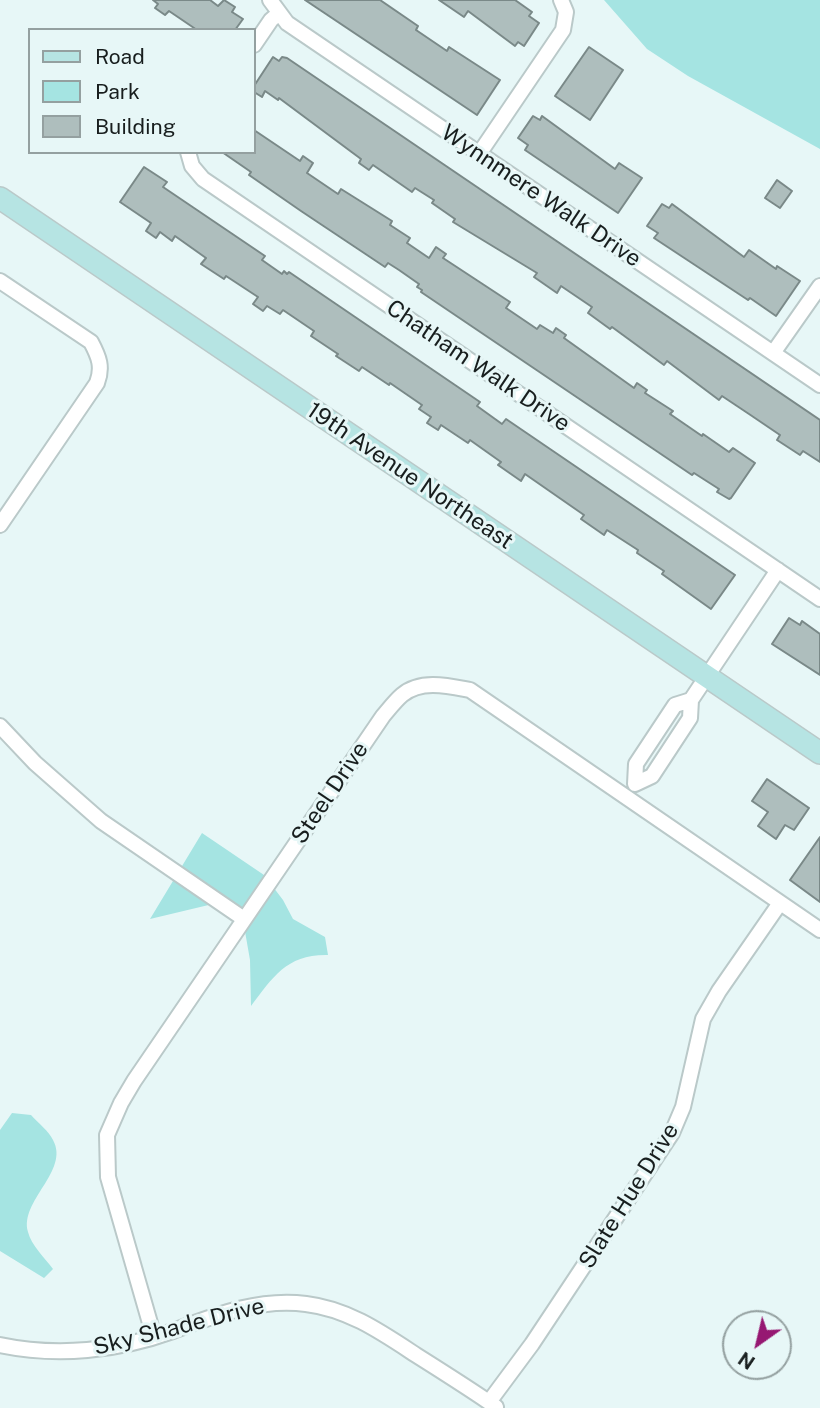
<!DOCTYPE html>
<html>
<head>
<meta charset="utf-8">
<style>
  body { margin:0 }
  #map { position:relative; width:820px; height:1408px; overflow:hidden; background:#e7f7f7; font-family:"Public Sans",sans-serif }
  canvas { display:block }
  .legend { position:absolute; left:28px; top:28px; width:228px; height:126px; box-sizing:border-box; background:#e7f7f7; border:2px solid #94a0a0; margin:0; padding:9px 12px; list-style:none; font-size:21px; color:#181e1e }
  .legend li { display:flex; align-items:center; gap:14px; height:35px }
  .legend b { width:35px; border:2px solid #94a0a0 }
  .north { position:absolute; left:722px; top:1310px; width:70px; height:70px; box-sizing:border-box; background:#e7f7f7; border:2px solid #94a0a0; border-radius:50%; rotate:214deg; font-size:19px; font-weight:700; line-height:28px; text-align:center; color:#181e1e }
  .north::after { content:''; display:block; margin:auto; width:24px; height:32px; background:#961872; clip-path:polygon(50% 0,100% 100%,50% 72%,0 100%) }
</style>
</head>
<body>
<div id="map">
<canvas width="820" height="1408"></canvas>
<ul class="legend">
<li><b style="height:9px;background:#b6e4e3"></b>Road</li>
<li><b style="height:19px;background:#a5e4e2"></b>Park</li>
<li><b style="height:19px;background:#aebebd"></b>Building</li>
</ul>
<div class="north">N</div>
</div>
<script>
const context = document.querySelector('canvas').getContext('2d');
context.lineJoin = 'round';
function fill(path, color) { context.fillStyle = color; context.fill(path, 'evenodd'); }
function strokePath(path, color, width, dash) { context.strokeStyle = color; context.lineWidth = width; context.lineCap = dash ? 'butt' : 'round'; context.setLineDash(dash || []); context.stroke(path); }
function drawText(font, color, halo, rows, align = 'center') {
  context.font = font + ' "Public Sans",sans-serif'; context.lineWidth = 6; context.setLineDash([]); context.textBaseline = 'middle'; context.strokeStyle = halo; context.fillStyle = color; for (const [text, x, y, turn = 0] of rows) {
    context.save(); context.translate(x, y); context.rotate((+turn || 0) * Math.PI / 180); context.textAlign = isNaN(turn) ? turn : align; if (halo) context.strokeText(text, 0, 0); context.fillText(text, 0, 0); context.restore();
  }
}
const green = new Path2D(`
  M 604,0 L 820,0 L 820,149 L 688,76 L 647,49 Z
  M 202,833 L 264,875 L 283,900 L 293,919 L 325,937 L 328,955 C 287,954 273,977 251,1006 L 250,960 L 243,920 L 217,903 L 150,919 Z
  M 12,1113 L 31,1115 C 38,1123 49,1131 53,1140 C 70,1171 19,1201 28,1232 C 31,1245 45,1258 53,1269 L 44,1278 L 0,1251 L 0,1130 Z`);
const building = new Path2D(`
  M 153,0 L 210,0 L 218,6 L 224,0 L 235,7 L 232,12 L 243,19 L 235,30 L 197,30 L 169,11 L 165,15 L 155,8 L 158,4 Z
  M 305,0 L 380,0 L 418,26 L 416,30 L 447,51 L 449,47 L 500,80 L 477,115 Z
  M 439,0 L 515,0 L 532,12 L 529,16 L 539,23 L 524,46 L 518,42 L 515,46 L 468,11 L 464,17 Z
  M 589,47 L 623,70 L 590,120 L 555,96 Z
  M 273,57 L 279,61 L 282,57 L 287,58 L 820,420 L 820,462 L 803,451 L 800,455 L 777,440 L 780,435 L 749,414 L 722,396 L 719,400 L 667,361 L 664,365 L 612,327 L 610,329 L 588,313 L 592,307 L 561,286 L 557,293 L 534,277 L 537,273 L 453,222 L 455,219 L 432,203 L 434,200 L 415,188 L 412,192 L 373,165 L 369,170 L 359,163 L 361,159 L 279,98 L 278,100 L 265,91 L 262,97 L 254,92 L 254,86 Z
  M 533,116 L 540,120 L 542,116 L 615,169 L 619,163 L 642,178 L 618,213 L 525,150 L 528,145 L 518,138 Z
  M 254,130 L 300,161 L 303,156 L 313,163 L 307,173 L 338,194 L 341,189 L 392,221 L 390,225 L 410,238 L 407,243 L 429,258 L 436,247 L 446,254 L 443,258 L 510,302 L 506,308 L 537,329 L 540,325 L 553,333 L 556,328 L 566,335 L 564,338 L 634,388 L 637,383 L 647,390 L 645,393 L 673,411 L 670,414 L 702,436 L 703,434 L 729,452 L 733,448 L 755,463 L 731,498 L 729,499 L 717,492 L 719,489 L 694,473 L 692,475 L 421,292 L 422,290 L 417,287 L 419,284 L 399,270 L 388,263 L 385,267 L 301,211 L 249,175 L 251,172 L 222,152 L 254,152 Z
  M 144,167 L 167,182 L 163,187 L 265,256 L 262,260 L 282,274 L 284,271 L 287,274 L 289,272 L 480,402 L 477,406 L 502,424 L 506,419 L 735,575 L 711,609 L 662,574 L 664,571 L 637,553 L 638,550 L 607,530 L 604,535 L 581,519 L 584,515 L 525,474 L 521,481 L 498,465 L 501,462 L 470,440 L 468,443 L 441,425 L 438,430 L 427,423 L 431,417 L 419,409 L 422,405 L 390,383 L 389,385 L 362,367 L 359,371 L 336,356 L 338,354 L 311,336 L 314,331 L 283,310 L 280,314 L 267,306 L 263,311 L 253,304 L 258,297 L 226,276 L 224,279 L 201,264 L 206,258 L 175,236 L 172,241 L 160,232 L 156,238 L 146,231 L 151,223 L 120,202 Z
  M 777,180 L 792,191 L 780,208 L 765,198 Z
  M 662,204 L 669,208 L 672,204 L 744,257 L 749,250 L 776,269 L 777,266 L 800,281 L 776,316 L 750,298 L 748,300 L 654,238 L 658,233 L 647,226 Z
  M 789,618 L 800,625 L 802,621 L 820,634 L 820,675 L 772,644 Z
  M 767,779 L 809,808 L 794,830 L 785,825 L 776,839 L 758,826 L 768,812 L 752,801 Z
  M 820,837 L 820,902 L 790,880 Z`);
const street = new Path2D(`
  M 270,0 L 287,23 L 820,385
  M 254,45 L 271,20 L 278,14
  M 188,152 L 192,166 L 203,179 L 820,599
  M 479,154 L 563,30 L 566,12 L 561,0
  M 0,281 L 91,342 C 99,357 103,367 97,383 L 0,525
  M 773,353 L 820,286
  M 691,700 L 675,705 L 636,764 L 635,784 L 652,776 L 690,718 L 691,700 L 778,570
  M 0,726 L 35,763 L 101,821 L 244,919
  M 154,1337 L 108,1177 L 107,1135 L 121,1103 L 134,1081 L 383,716 C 389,709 395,701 402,695 C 421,679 449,686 470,690 L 820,930
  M 0,1345 C 57,1357 118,1351 173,1331 C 216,1315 259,1298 306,1304 C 348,1309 381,1332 416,1355 C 443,1372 470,1389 496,1407
  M 489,1402 L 532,1344 L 672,1133 L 683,1107 L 703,1019 L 719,991 L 780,903`);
const secondary = new Path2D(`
  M 0,198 L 820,753`);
const streetNames = [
  ["Wynnmere Walk Drive",541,196,34],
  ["Chatham Walk Drive",478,366,34],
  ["19th Avenue Northeast",410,476,34],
  ["Steel Drive",330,793,-56],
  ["Slate Hue Drive",629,1196,-58],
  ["Sky Shade Drive",179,1327,-14]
];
fill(green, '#a5e4e2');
fill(building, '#aebebd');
strokePath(building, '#7a8988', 2);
strokePath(street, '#bac9c9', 18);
strokePath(secondary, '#bac9c9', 24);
strokePath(street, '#fff', 14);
strokePath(secondary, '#b6e4e3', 21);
drawText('23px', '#181e1e', '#e7f7f7', streetNames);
</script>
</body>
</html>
